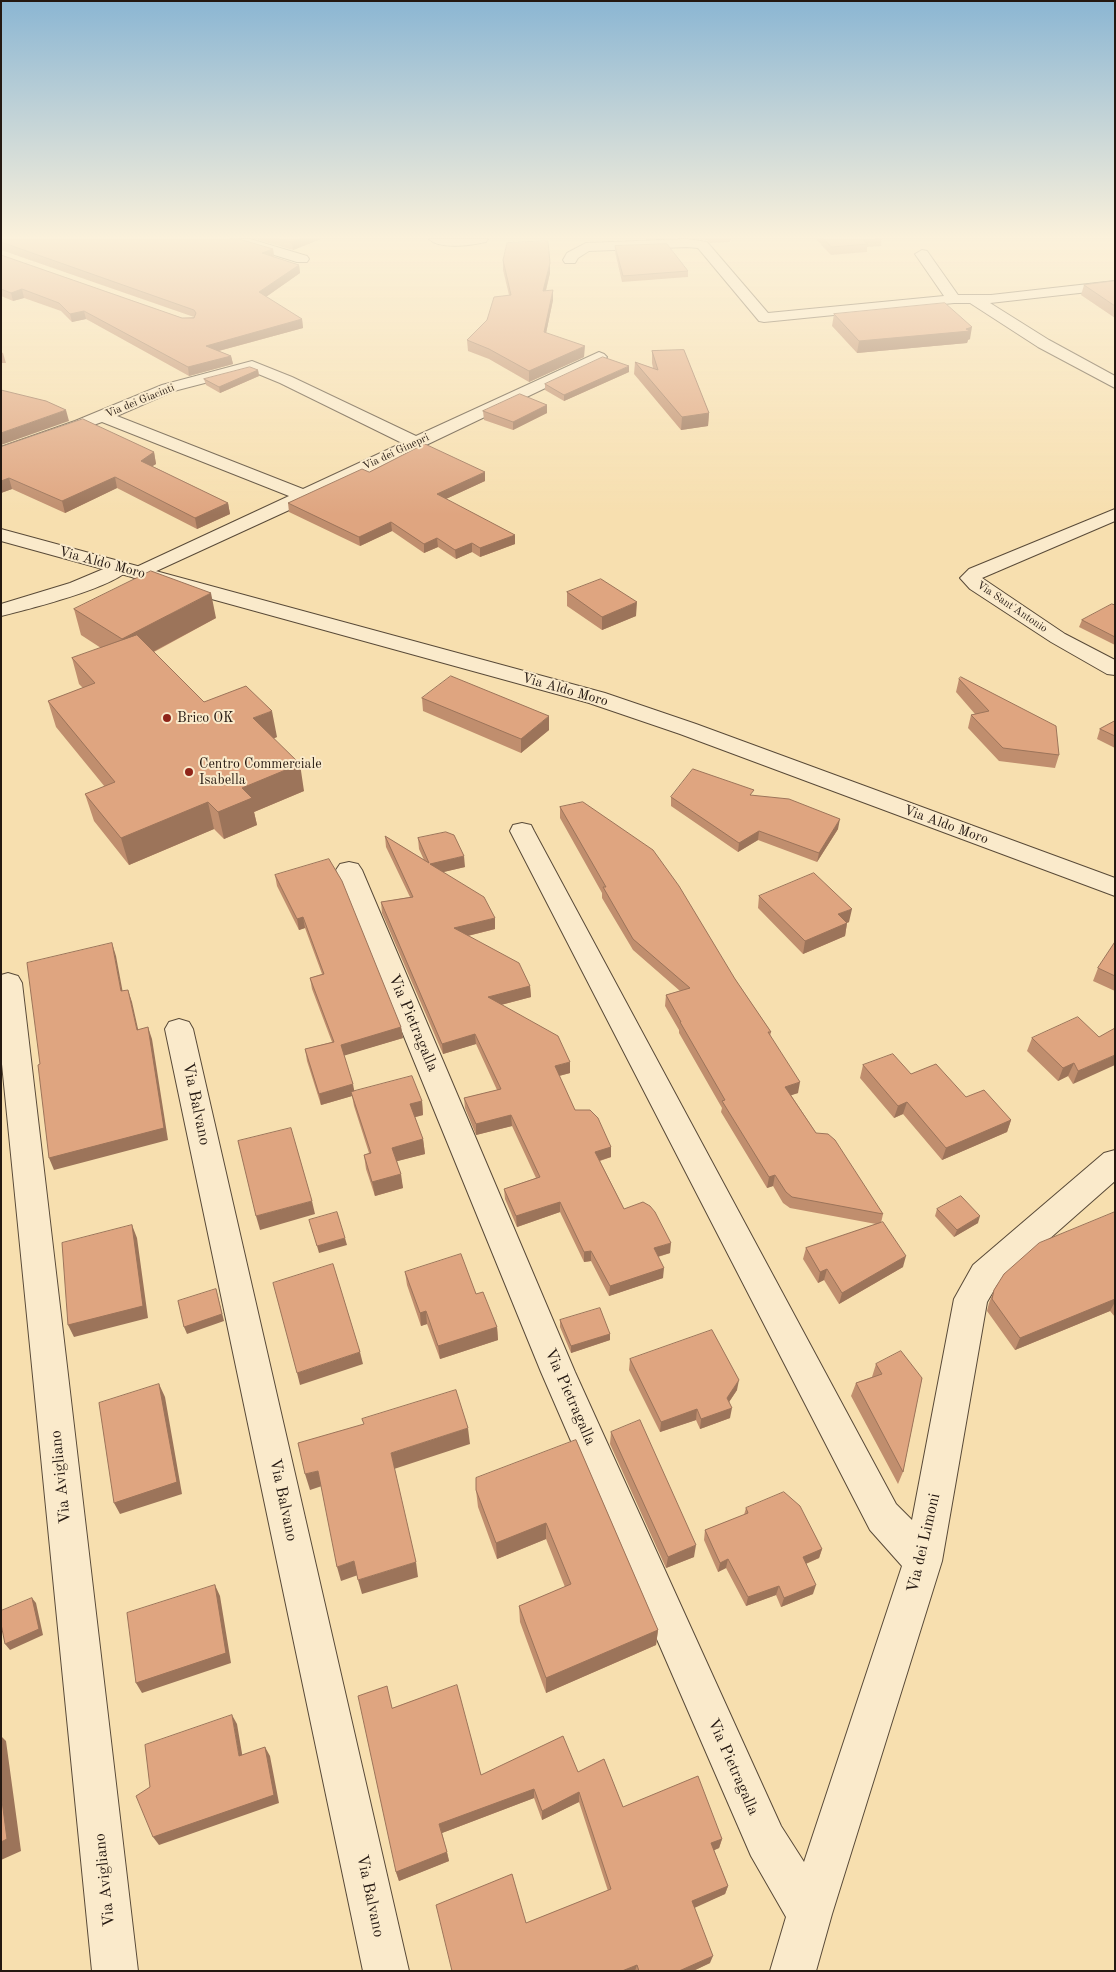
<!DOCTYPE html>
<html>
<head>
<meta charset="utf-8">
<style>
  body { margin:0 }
  #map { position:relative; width:1116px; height:1972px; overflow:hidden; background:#f7dfaf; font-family:"Old Standard TT",serif }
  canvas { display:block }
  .frame { position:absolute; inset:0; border:2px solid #241811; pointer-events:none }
</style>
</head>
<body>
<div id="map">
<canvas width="1116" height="1972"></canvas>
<div class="frame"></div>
</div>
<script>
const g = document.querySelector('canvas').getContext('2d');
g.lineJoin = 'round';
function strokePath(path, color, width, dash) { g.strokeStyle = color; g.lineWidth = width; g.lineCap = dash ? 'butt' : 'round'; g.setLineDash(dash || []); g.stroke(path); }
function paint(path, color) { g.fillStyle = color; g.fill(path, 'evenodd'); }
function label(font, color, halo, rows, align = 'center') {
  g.font = font + ' "Old Standard TT",serif'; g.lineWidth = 4; g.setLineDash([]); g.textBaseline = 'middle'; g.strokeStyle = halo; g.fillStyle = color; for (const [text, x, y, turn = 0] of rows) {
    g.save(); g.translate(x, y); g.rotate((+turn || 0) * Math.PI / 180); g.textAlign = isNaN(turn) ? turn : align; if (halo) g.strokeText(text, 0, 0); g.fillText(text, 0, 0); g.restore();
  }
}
const minor = new Path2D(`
  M230,239H250L307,256L309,259L307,262H297L232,242Z
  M429,239H488L486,242C472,245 440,250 429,239Z
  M687,239L707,242L768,313L944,296L915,254L922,250L927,251L958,295H991L1115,281V289L990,303L1049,340L1115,376V388L1038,347L970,303H954L764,322L759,321L698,248L687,247L589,251L578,258L575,263H565L563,260L567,253L586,243Z
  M599,352L604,354L607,357L604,360L311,500L139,579L132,577L129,573L132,569L289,496L102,422L1,458V447L75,421L162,385L252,361L292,377L416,436ZM251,371L280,383L402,443L303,489L117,416L174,391Z
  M1115,509V521L982,578L1065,634L1115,660V675L1107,674L1051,642L970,589L960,578L969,569Z
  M120,562L127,564L130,568C117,587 26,610 1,616V604L70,583Z
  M522,823L531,825L534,831L896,1504L912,1520L954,1299L973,1265L1104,1153L1115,1150V1181L997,1285L987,1302L942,1561L832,1914L816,1971H770L786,1917L751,1856L541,1372L336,870L340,864L349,862L358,864L362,870L575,1372L781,1826L804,1862L902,1566L870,1530L510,831L513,825Z
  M8,973L18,976L22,983L138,1971H92L1,1054V975Z
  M179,1019L189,1022L193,1029L409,1971H363L165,1029L169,1022Z`);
const tertiary = new Path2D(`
  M1,529L605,693L696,724L1115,878V896L680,734L589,703L1,541Z`);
strokePath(minor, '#594a38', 2);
strokePath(tertiary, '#594a38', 2);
paint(minor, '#faeacb');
paint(tertiary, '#faeacb');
paint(new Path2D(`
  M1,239L273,249L274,257L299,265L300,273L266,297L302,319L303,328L219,351L231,356L233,364L189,376L86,319L72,322L61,311L24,298L13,301L1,296V255L182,318L194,317L1,250Z
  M255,239H321L293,250Z
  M697,239H731L730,242L710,243L707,240Z
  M816,239H882L881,246L867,247V252L831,255Z
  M615,246L688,271V277L622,282L615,252Z
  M503,260L550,273L546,291L553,300L546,333L584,357L529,382L489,359L468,351L467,340L487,320L509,295L503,270Z
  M1115,281V318L1081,295L1084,285Z
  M834,314L970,339L968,340L967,343L857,353L832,326Z
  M652,351L709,413L708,426L681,430L634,374L635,362L653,368L652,363Z
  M1,352L3,353L6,363H1Z
  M258,370L259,376L220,393L206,385L204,379Z
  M629,372L564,401L545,390V384Z
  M547,405V413L513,430L484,420L483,411Z
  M1,447L154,452L156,464L152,466L228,503L230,514L197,529L117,488L65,513L12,489L1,493Z
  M369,472L485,481L446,499L515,544L480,557L472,552L456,559L438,547L424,553L392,531L360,546L289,512L288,503Z
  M567,592L636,616L602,630L567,606Z
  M1115,605V645L1079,627L1082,620Z
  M74,609L216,618L154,652L204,702L277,737L274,738L304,791L254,812L257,825L224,839L214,829L129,865L94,821L85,794L105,787L56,727L48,701L83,688L79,684L72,658L101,648L81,635Z
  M959,679L1059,755L1055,768L999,761L968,728L971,715L975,714L956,692Z
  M422,698L549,730L521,753L423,711Z
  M1115,721V748L1097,739L1100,729Z
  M671,797L838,829L817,862L758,840L738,852L671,806Z
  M560,807L735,979L771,1032L770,1036L798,1093L791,1095L816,1133L883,1214L881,1223L903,1267L839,1304L824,1280L818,1283L803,1259L806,1248L876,1224L790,1208L783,1203L773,1186L767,1188L721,1112L722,1108L679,1033V1030L665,1006L666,995L680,991L633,950L602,898V893L560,818Z
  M385,836L424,860L419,849L418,838L465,867L443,872L495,929L468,936L530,986L531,997L501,1005L570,1073L559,1076L575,1110L611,1147V1157L600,1161L624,1209L670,1253L658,1257L663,1278L609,1296L591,1261L584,1262L560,1212L517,1227L505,1199L504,1189L536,1178L512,1126L476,1135L465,1108L464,1098L497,1090L476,1044L443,1054L382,913L381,902L410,897L386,847Z
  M275,875L401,1027L403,1038L344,1055L354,1091L422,1101L423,1115L415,1117L423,1139L425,1154L397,1161L403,1188L375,1196L366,1169L364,1155L369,1153L354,1106L352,1096L321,1105L307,1061L305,1049L332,1042L312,989L310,978L322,974L305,928L299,930L277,886Z
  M759,896L849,922L847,923L845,936L803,954L758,908Z
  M1115,942V991L1093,981L1098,968Z
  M1099,1037L1073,1084L1068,1076L1058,1081L1027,1051L1032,1038Z
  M863,1065L911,1074L966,1097L1011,1120L1007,1132L942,1160L903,1114L894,1118L860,1078Z
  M937,1209L978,1223L954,1237L935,1216Z
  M1115,1212V1317L1110,1311L1015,1350L987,1311L989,1303L994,1290Z
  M405,1272L476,1294L497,1327L498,1340L440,1359L427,1324L421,1326L407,1285Z
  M560,1320L610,1334V1340L571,1353L560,1327Z
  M630,1359L737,1390L729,1402L730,1418L700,1429L696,1420L660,1432L629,1370Z
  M876,1364L922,1378L903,1472L898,1484L851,1396L856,1383L872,1377Z
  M611,1432L694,1557L666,1568L610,1444Z
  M576,1440L658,1630L656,1645L546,1693L520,1622L519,1606L565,1587L546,1539L497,1559L478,1507L476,1490Z
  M746,1508L822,1549L819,1558L806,1564L813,1594L781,1607L776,1595L746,1606L726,1568L718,1572L704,1540L705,1530L744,1515Z
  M578,1772L623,1807L722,1839L719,1848L714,1850L728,1886L725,1894L694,1907L710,1963L693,1971H452L526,1923L608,1891L579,1802L542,1820L534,1798L442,1833L449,1861L399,1881L396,1872L481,1775Z`), '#c08e6e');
paint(new Path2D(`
  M300,239H321L293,250L292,242Z
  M273,249L274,257L262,253Z
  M550,263V273L543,301V291Z
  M299,265L300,273L260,301L259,292Z
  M22,289L24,298L13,301L11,293Z
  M553,290V300L544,343V332Z
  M84,311L86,319L72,322L70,314Z
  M302,319L303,328L207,354L206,346Z
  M972,327L970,339L968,340L967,343L857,353L859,341Z
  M585,346L584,357L529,382V371Z
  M231,356L233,364L189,376L188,367Z
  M629,366V372L564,401V395Z
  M258,370L259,376L220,393L219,387Z
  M547,405V413L513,430V422Z
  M66,410L69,421L1,445V433Z
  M709,413L708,426L681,430L682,417Z
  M154,452L156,464L143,472L141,461Z
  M485,472V481L437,503V494Z
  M115,477L117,488L65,513L62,501Z
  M9,478L12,489L1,493V481Z
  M228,503L230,514L197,529L195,518Z
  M391,522L392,531L360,546L359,537Z
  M515,535V544L480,557V548Z
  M437,538L438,547L424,553V544Z
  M472,543V552L456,559L455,550Z
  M211,593L216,618L128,665L122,639Z
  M637,602L636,616L602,630V617Z
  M272,711L277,737L258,745L253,718Z
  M549,716V730L521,753V739Z
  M300,764L304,791L254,812L257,825L224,839L218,812L242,788Z
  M208,802L214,829L129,865L121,838Z
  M840,819L838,829L817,862L819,853Z
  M759,831L758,840L738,852L739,843Z
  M464,856L465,867L431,875L430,864Z
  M852,909L849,922L836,927L838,914Z
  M303,917L305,928L299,930L297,919Z
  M495,918V929L455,939L454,928Z
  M847,923L845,936L803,954L805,941Z
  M112,943L116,956L125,1004L121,991Z
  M530,986L531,997L489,1008L488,997Z
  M128,990L132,1002L141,1042L137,1030Z
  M148,1027L152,1039L168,1140L54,1170L49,1158Z
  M401,1027L403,1038L343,1056L341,1045Z
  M475,1034L476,1044L443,1054L442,1044Z
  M1115,1055V1065L1073,1084L1078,1071Z
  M570,1062V1073L555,1077V1066Z
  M1074,1063L1068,1076L1058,1081L1063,1068Z
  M800,1082L798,1093L783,1098L785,1087Z
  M353,1084L355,1095L351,1092L352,1096L321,1105L319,1094Z
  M422,1101L423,1115L412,1118L410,1104Z
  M907,1102L903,1114L894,1118L898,1106Z
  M511,1115L512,1126L476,1135V1124Z
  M1011,1120L1007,1132L942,1160L946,1148Z
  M423,1139L425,1154L394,1162L392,1148Z
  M611,1147V1157L595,1162V1152Z
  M401,1174L403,1188L375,1196L372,1182Z
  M775,1175L773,1186L767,1188L769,1177Z
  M312,1201L315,1214L260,1230L256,1216Z
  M560,1202V1212L517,1227L516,1216Z
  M980,1216L978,1223L954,1237L957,1230Z
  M132,1225L137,1238L148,1318L74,1337L68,1325Z
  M345,1238L347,1245L319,1253L317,1246Z
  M671,1243L670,1253L653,1258L654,1248Z
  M591,1251V1261L584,1262V1252Z
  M906,1256L903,1267L839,1304L842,1293Z
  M664,1268L663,1278L609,1296L610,1286Z
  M827,1269L824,1280L818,1283L820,1272Z
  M216,1289L224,1321L187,1334L184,1327Z
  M1115,1299V1302L1110,1311L1015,1350L1020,1338Z
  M426,1311L427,1324L421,1326L420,1313Z
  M497,1327L498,1340L440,1359L438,1346Z
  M610,1334V1340L571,1353V1346Z
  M360,1352L363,1364L300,1385L297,1373Z
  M739,1380L737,1390L725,1408L727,1398Z
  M159,1384L165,1397L182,1494L120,1514L114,1503Z
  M732,1408L730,1418L700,1429L701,1419Z
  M697,1409L696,1420L660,1432L661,1422Z
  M468,1428L470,1444L394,1469L391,1453Z
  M318,1471L322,1486L310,1490L305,1474Z
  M546,1523V1539L497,1559L496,1543Z
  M696,1545L694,1557L666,1568L668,1557Z
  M822,1549L819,1558L800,1566L803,1557Z
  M728,1559L726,1568L718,1572L720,1563Z
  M354,1561L358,1575L341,1581L337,1567Z
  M416,1562L418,1577L362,1594L358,1580Z
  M215,1585L220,1596L231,1663L142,1693L136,1683Z
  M816,1585L813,1594L781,1607L784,1598Z
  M779,1586L776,1595L746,1606L748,1597Z
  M32,1598L36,1603L43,1635L10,1650L5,1644Z
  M658,1630L656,1645L546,1693V1678Z
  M232,1715L237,1724L244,1765L239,1756Z
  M1,1736L6,1741L21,1851L1,1860Z
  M265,1747L270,1756L279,1803L159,1845L153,1837Z
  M534,1789V1798L442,1833L439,1824Z
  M579,1792V1802L542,1820V1811Z
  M722,1839L719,1848L708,1853L711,1843Z
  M447,1852L449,1861L399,1881L396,1872Z
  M728,1886L725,1894L690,1910L692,1901Z
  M713,1956L710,1963L693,1971H679Z
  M637,1965L635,1971H622Z`), '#9c745a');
const building = new Path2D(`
  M1,239H239L273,249L262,253L299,265L259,292L302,319L206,346L231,356L188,367L84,311L70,314L59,303L22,289L11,293L1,289V255L182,318H194L196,313L194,310L1,242Z
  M280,239H300L292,242Z
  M824,239H878L863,240L868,244L832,247Z
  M548,241L550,263L543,291L553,290L544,332L585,346L529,371L489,349L467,340L487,320L494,297L511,295L503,260L507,243Z
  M667,244L688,271L623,276L615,246Z
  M1115,281V306L1084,285Z
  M945,303L972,327L966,329L970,331L859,341L834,314Z
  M684,350L709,413L682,417L635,362L658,370L652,351Z
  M603,357L629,366L564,395L545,384Z
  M250,367L258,370L219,387L204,379Z
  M1,390L46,401L66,410L1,433Z
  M520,394L547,405L513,422L483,411Z
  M83,419L154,452L141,461L228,503L195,518L115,477L62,501L9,478L1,481V447Z
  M425,444L485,472L437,494L515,535L480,548L472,543L455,550L437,538L424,544L391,522L359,537L288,503L362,469L369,472Z
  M151,571L211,593L122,639L74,609Z
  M601,579L637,602L602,617L567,592Z
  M1112,604L1115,605V637L1082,620Z
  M137,635L204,702L246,686L272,711L253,718L300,764L242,788L252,798L218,812L208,802L121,838L85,794L115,782L48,701L95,683L72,658Z
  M451,676L549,716L521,739L422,698Z
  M961,677L1056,726L1059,755L1003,748L971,715L989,711L959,679Z
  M1115,721V736L1100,729Z
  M693,769L754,790L750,795L789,799L840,819L819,853L759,831L739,843L671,797Z
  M583,802L653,850L679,886L735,979L771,1032H768L800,1082L785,1087L816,1133L828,1134L835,1140L883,1214L792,1197L786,1192L775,1175L769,1177L722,1101L725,1100L680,1022H681L666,995L690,988L633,939L603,887H606L560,807Z
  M446,832L454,835L464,856L430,864L484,897L495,918L454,928L519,963L530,986L488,997L558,1036L570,1062L555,1066L575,1110H590L598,1118L611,1147L595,1152L624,1209L643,1202L650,1206L655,1212L671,1243L654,1248L664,1268L610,1286L591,1251L584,1252L560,1202L516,1216L504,1189L540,1177L511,1115L476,1124L464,1098L501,1089L475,1034L442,1044L381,902L413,897L385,836L429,863L418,838Z
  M329,859L342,881L401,1027L341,1045L353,1084L319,1094L305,1049L334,1042L310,978L324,974L303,917L297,919L275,875Z
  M814,873L852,909L838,914L847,923L805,941L759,896Z
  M1115,942V976L1098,968Z
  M112,943L121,991L128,990L137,1030L148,1027L164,1128L49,1158L38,1065L40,1064L27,963Z
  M1078,1017L1099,1037L1115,1028V1055L1078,1071L1074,1063L1063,1068L1032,1038Z
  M893,1054L911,1074L936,1064L966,1097L984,1090L1011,1120L946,1148L907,1102L898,1106L863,1065Z
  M412,1076L422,1101L410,1104L423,1139L392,1148L401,1174L372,1182L364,1155L371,1153L351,1092Z
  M291,1128L312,1201L256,1216L238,1141Z
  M961,1196L980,1216L957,1230L937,1209Z
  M337,1212L345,1238L317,1246L309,1220Z
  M1115,1212V1299L1020,1338L992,1299L994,1290L1004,1274L1039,1243Z
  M883,1222L906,1256L842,1293L827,1269L820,1272L806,1248Z
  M132,1225L143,1306L68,1325L62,1243Z
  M461,1254L476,1294L483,1292L497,1327L438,1346L426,1311L420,1313L405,1272Z
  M333,1264L360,1352L297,1373L273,1283Z
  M216,1289L222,1314L184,1327L178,1301Z
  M600,1308L610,1334L571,1346L560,1320Z
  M712,1330L739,1380L727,1398L732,1408L701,1419L697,1409L661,1422L630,1359Z
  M901,1351L922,1378L903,1472L856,1383L882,1374L876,1364Z
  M159,1384L177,1482L114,1503L99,1403Z
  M456,1390L468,1428L391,1453L416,1562L358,1580L354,1561L337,1567L318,1471L305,1474L298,1443L364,1424L362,1419Z
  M640,1420L696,1545L668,1557L611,1432Z
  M576,1440L658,1630L546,1678L519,1606L571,1584L546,1523L496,1543L476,1490V1478Z
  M784,1492L800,1506L822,1549L803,1557L816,1585L784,1598L779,1586L748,1597L728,1559L720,1563L705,1530L748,1513L746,1508Z
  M215,1585L226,1653L136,1683L127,1613Z
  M32,1598L39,1629L5,1644L1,1624V1611Z
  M457,1685L481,1775L563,1736L578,1772L604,1759L623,1807L698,1776L722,1839L711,1843L728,1886L692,1901L713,1956L679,1971H639L637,1965L622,1971H452L436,1905L512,1874L526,1923L611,1889L579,1792L542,1811L534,1789L439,1824L447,1852L396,1872L358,1696L387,1686L392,1708Z
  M232,1715L239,1756L265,1747L274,1795L153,1837L136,1796L150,1787L145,1745Z
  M1,1793L7,1839L1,1842Z`);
paint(building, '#dfa580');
strokePath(building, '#9c745a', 1);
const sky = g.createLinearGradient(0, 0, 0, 515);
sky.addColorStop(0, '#8bb6d3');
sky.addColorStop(0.46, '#fbf1db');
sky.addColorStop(1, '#fbf1db00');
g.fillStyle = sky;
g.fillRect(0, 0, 1116, 515);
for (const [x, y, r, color] of [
  [167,718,5,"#8f2418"],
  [189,772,5,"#8f2418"]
]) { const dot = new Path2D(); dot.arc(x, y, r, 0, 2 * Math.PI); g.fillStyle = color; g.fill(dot); strokePath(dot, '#faeacb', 2); }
label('11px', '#241811', '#faeacb', [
  ["Via dei Giacinti",140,401,-22],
  ["Via dei Ginepri",396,452,-25],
  ["Via Sant'Antonio",1012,607,34]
]);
label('14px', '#241811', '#faeacb', [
  ["Via Aldo Moro",102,563,15],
  ["Via Aldo Moro",565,690,16],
  ["Via Aldo Moro",946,825,20]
]);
label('14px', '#241811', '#faeacb', [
  ["Brico OK",177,718],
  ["Centro Commerciale",199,764],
  ["Isabella",199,780]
], 'left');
label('16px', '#241811', '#faeacb', [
  ["Via Pietragalla",413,1023,67],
  ["Via Balvano",196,1104,78],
  ["Via Pietragalla",570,1397,66],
  ["Via Avigliano",61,1477,-96],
  ["Via Balvano",283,1500,78],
  ["Via dei Limoni",924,1543,-77],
  ["Via Pietragalla",733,1767,66],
  ["Via Avigliano",105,1880,-96],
  ["Via Balvano",370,1896,78]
]);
</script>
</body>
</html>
